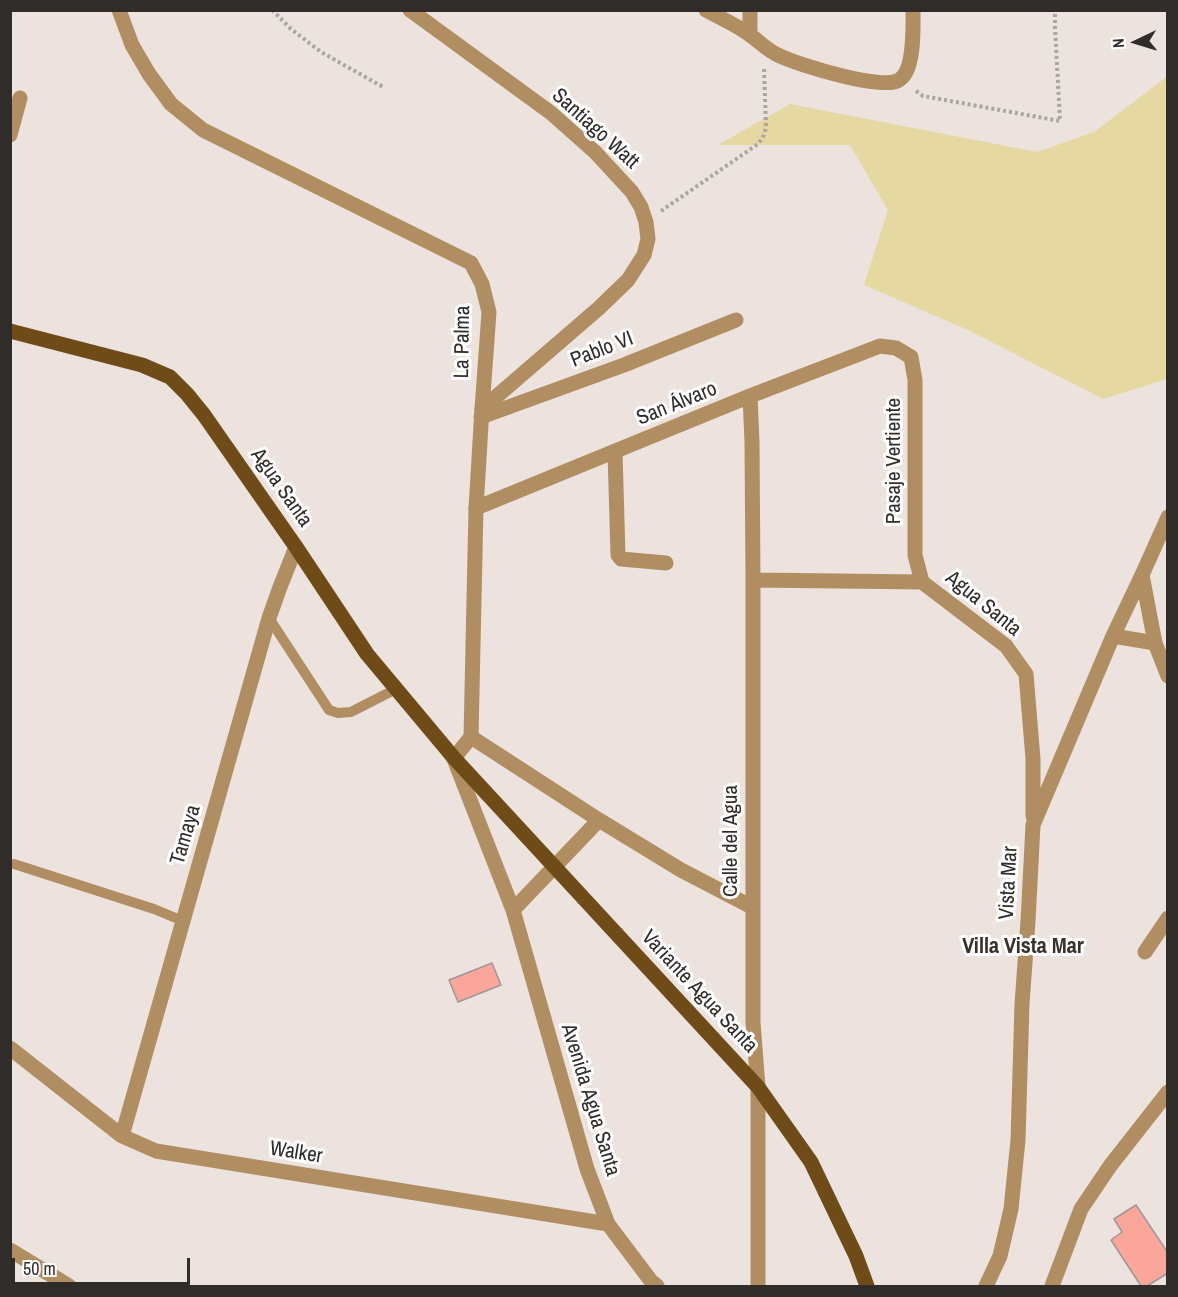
<!DOCTYPE html>
<html>
<head>
<meta charset="utf-8">
<style>
  body { margin:0 }
  #map { position:relative; width:1178px; height:1297px; overflow:hidden; background:#ece3de; font-family:"Archivo Narrow",sans-serif }
  canvas { display:block }
  .frame { position:absolute; inset:0; border:12px solid #2f2c2a; pointer-events:none }
  .north { position:absolute; left:1106px; top:12px; width:60px; height:60px; -webkit-text-stroke:4px #fff; paint-order:stroke; rotate:266deg; font-size:16px; font-weight:700; line-height:24px; text-align:center; color:#2f2c2a }
  .north::after { content:''; display:block; margin:auto; width:21px; height:27px; background:#2f2c2a; clip-path:polygon(50% 0,100% 100%,50% 72%,0 100%) }
  .scale { position:absolute; left:12px; top:1258px; width:178px; height:27px; box-sizing:border-box; border:3px solid #2f2c2a; border-top:0; padding-left:8px; font-size:18px; line-height:21px; white-space:nowrap; color:#2f2c2a; -webkit-text-stroke:4px #fff; paint-order:stroke }
</style>
</head>
<body>
<div id="map">
<canvas width="1178" height="1297"></canvas>
<div class="frame"></div>
<div class="north">N</div>
<div class="scale">50 m</div>
</div>
<script>
const g = document.querySelector('canvas').getContext('2d');
g.lineJoin = 'round';
function paint(path, color) { g.fillStyle = color; g.fill(path, 'evenodd'); }
function strokePath(path, color, width, dash) { g.strokeStyle = color; g.lineWidth = width; g.lineCap = dash ? 'butt' : 'round'; g.setLineDash(dash || []); g.stroke(path); }
function label(font, color, halo, rows, align = 'center') {
  g.font = font + ' "Archivo Narrow",sans-serif'; g.lineWidth = 6; g.setLineDash([]); g.textBaseline = 'middle'; g.strokeStyle = halo; g.fillStyle = color; for (const [text, x, y, turn = 0] of rows) {
    g.save(); g.translate(x, y); g.rotate((+turn || 0) * Math.PI / 180); g.textAlign = isNaN(turn) ? turn : align; if (halo) g.strokeText(text, 0, 0); g.fillText(text, 0, 0); g.restore();
  }
}
paint(new Path2D(`
  M1167,73V379L1103,399L968,330L864,285L888,210L850,145H718L790,104L1037,152L1094,132L1165,78Z`), '#e5d8a1');
const building = new Path2D(`
  M492,963L501,985L458,1002L449,980Z
  M1136,1205L1168,1253V1273L1147,1286H1141L1111,1240L1122,1232L1114,1219Z`);
paint(building, '#faa69b');
strokePath(building, '#a09695', 1.5);
strokePath(new Path2D(`
  M272,10L291,29L321,52L383,87
  M916,91L923,96L1060,121L1055,27V10
  M661,211L758,144L764,135L766,127L764,67`), '#aba4a0', 4, [3, 3]);
strokePath(new Path2D(`
  M269,618L329,710L338,713L351,712L396,689
  M14,864L154,909L183,921`), '#b18e62', 10);
strokePath(new Path2D(`
  M119,10L132,45L149,74L171,104L203,130L471,263L482,284L489,312L482,409
  M10,135L20,98
  M750,396L752,442L753,580V1022L758,1087V1286
  M481,417L624,365L736,320
  M615,452L618,555L621,559L666,563
  M476,508L750,396L880,346L896,348L911,357L915,380V555L922,582
  M1142,575L1155,643L1168,676
  M753,580L922,582L1006,646L1026,674L1033,759V816
  M1113,636L1155,643
  M471,737L599,820L681,870L752,907
  M454,759L513,910L587,1169L608,1224L651,1281L657,1286
  M513,910L599,820
  M1145,952L1168,918
  M10,1048L122,1136L156,1151L608,1224
  M122,1136L269,618L280,587L296,547
  M10,1250L69,1286
  M986,1286L1000,1256L1011,1209L1018,1140L1022,1004L1028,921L1033,825L1113,636L1142,575L1168,517
  M1052,1286L1081,1209L1110,1166L1168,1092`), '#b18e62', 15);
strokePath(new Path2D(`
  M410,10L551,113L595,152L632,192L641,207L646,222L648,239L644,255L628,280L599,308L482,409L476,508L471,737L454,758
  M706,10C720,18 737,25 750,35C760,42 768,51 780,56C799,65 883,91 899,80C915,71 913,27 913,10
  M750,34V10`), '#b18e62', 15);
strokePath(new Path2D(`
  M10,331L142,365L170,377L187,394L204,415L296,547L367,654L454,758L758,1087L811,1162L856,1256L867,1286`), '#6f4c17', 15);
label('21px', '#2f2c2a', '#fff', [
  ["Santiago Watt",595,129,42],
  ["La Palma",463,342,-89],
  ["Pablo VI",602,350,-21],
  ["San Álvaro",677,404,-22],
  ["Pasaje Vertiente",894,461,-90],
  ["Agua Santa",281,488,55],
  ["Agua Santa",983,604,39],
  ["Tamaya",186,835,-74],
  ["Calle del Agua",731,841,-90],
  ["Vista Mar",1009,883,-87],
  ["Variante Agua Santa",699,992,47],
  ["Avenida Agua Santa",590,1100,73],
  ["Walker",296,1153,9]
]);
label('bold 22px', '#38312e', '#fff', [
  ["Villa Vista Mar",1023,947]
]);
</script>
</body>
</html>
